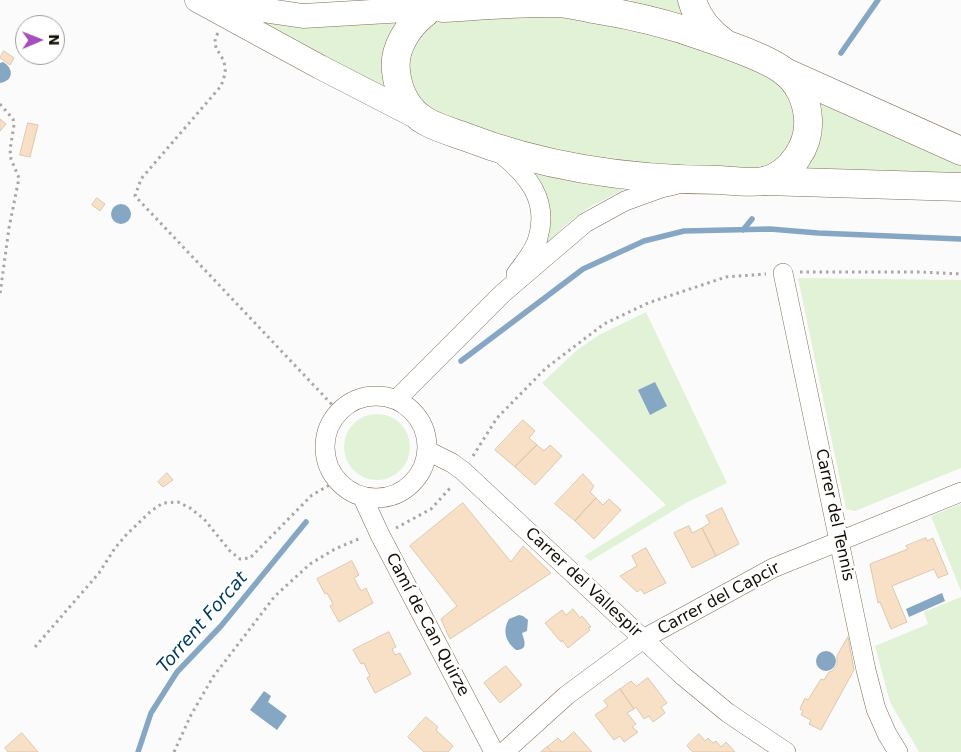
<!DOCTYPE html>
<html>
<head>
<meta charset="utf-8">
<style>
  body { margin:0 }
  #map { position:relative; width:961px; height:752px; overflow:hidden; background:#fbfbfb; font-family:"DejaVu Sans",sans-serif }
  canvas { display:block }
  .north { position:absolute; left:15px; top:15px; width:50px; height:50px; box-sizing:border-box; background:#fff; border:1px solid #a19e9b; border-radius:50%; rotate:89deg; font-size:14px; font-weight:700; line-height:20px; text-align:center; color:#140d05 }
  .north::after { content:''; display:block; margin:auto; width:18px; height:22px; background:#a64ebb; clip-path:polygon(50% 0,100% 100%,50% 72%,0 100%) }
</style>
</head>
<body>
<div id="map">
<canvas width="961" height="752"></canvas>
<div class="north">N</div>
</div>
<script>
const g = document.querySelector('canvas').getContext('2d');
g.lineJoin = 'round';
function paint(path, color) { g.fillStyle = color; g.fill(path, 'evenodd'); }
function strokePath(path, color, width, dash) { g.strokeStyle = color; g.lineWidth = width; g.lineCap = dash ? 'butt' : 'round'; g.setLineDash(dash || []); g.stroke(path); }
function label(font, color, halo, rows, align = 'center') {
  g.font = font + ' "DejaVu Sans",sans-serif'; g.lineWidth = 5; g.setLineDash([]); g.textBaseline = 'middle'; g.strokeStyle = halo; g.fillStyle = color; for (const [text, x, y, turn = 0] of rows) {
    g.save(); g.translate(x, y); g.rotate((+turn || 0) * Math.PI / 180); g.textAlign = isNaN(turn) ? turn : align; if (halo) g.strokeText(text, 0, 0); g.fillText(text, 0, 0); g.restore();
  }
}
paint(new Path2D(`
  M633,0H680L686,17L628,2Z
  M591,15L749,62L795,96L799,136L777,164L758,172H719L546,154L433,114L409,86V49L428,24L443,16Z
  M253,19L400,20L385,90Z
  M817,97L961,162V178L799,172Z
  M535,173L574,182L627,188L588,208L564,226L544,247L545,195Z
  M798,278L961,280V468L855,511L846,509Z
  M646,312L727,483L686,503L590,561L584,556L666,505L542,383L577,350L599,335Z
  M344 447a33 33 0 1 1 66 0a33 33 0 1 1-66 0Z
  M961,504V591L931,516Z
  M961,597V752H919L890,702L875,646L928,624L924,612Z`), '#e1f2d7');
paint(new Path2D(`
  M3,62C14,68 14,81 0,83V63Z
  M111 214a10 10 0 1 1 20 0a10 10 0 1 1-20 0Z
  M655,382L667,406L650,415L638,390Z
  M942,593L945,601L909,617L906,609Z
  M519,615L523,616L528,620L527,631L522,633C524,640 529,650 516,650C506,642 502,631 509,619Z
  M816 661a10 10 0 1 1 20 0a10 10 0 1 1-20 0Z
  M264,691L271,696L268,702L287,716L277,730L250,710Z`), '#86a7c4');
strokePath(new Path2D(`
  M841,53L878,0
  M743,230L752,219
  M461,361L583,269L644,241L684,231L770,229L818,233L961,239
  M138,752L151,713L177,672L221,626L306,522`), '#86a7c4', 5.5);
const building = new Path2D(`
  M4,51L14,58L10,65L0,58Z
  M0,119L6,124L0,131Z
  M28,123L38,125L30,157L20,155Z
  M97,198L105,204L100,211L92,205Z
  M523,420L535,431L529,438L537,445L515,467L495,450Z
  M537,445L544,451L550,445L562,456L535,485L515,467Z
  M167,473L173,480L163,487L158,482Z
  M583,474L594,486L590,492L596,498L575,521L555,504Z
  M596,498L603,505L609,499L621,510L594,539L575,521Z
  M463,503L511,562L523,546L551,573L450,639L441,619L457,606L410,546Z
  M722,508L739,544L716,556L702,528L710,523L706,516Z
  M689,526L692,533L702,528L716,556L692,568L674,533Z
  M926,538L927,541L933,538L948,574L938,578L934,569L892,586L907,622L891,629L880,602L878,603L870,564L908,549L906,546Z
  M646,548L666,583L644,594L641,589L637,592L620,576L637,566L632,556Z
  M352,561L359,575L354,578L361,591L366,588L373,603L339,622L330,606L333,604L327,593L325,594L317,579Z
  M573,609L580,618L582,616L591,627L588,628L590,630L568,648L562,640L561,642L545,623L562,610L566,615Z
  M389,632L396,647L392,649L395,655L400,653L411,674L375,693L367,678L370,676L364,663L361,664L353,650Z
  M848,637L854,670L821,730L809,724L811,720L801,715L803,711L800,709L805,698L808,700L821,679L824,680L829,672L832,671L837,665V656Z
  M506,666L522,685L500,703L484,683Z
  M648,678L667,703L661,707L665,713L653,722L649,716L644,719L636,707L634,709L620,689L631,681L636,686Z
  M620,689L634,709L627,713L636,724L632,727L638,732L624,742L620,736L614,740L595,715L608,706L604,701Z
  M426,717L438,727L436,730L453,746L448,752H424L408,737Z
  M574,732L592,752H552L547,747L558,738L562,742Z
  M22,733L38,752H8L5,748Z
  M699,734L705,741L708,738L713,743L716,741L721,747L726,742L735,752H693L687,746Z
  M547,747L552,752H541Z`);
paint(building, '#f8e0c6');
strokePath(building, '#dec7ad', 1);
const minor = new Path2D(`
  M500,153C528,175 549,200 538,238C535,251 524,263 516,274
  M783,273L866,670L876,709L887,734L898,752
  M325 447a51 51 0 1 1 102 0a51 51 0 1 1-102 0Z
  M397,399L503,293L585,223L625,201L661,188L675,185
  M428,451L452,463L463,471L683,676L728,713L786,752
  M362,496L380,535L494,752
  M504,752L567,695L643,639L773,568L961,492`);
const tertiary = new Path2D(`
  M197,0L320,67L421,119
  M222,0L262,10L303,16L439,8`);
const secondary = new Path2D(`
  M692,0C697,18 708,31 723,42
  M425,13C408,26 393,49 396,71C398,92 408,112 427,122C438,128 452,132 463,136C545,168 633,180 720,180C733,181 752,183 764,181C791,175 810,145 808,119C807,101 799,83 785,72C768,58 728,45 705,37C669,24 631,15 593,9C580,6 567,3 554,3C518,2 480,6 443,8`);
const motorway = new Path2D(`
  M785,72L961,151
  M764,181L961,187`);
strokePath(minor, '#826d56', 20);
strokePath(tertiary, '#826d56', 25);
strokePath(secondary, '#826d56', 29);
strokePath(motorway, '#826d56', 29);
strokePath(new Path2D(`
  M218,33C209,48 223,52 225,67C226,74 223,80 221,86L141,179L135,196L339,412
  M0,104L13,119L14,125L10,150L11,159L19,178L9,228L0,294
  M800,272H921L961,274
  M473,456L497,418L546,368L604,324L648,303L726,277L766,274
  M396,528L431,509L452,486
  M35,647L99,573L115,548L127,534L151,511L163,503L178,502L190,508L204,519L230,551L240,559L250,558L312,495L338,480
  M174,752L191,715L213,677L275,596L310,564L335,549L361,538`), '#a9a6a4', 3, [2.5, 4]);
strokePath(minor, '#fff', 19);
strokePath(tertiary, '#fff', 24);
strokePath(secondary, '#fff', 28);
strokePath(motorway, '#fff', 28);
label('16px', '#140d05', '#fff', [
  ["Carrer del Tennis",834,515,78],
  ["Carrer del Vallespir",583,583,43],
  ["Carrer del Capcir",719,599,-28],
  ["Camí de Can Quirze",427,625,62]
]);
label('italic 18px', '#013b62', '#fff', [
  ["Torrent Forcat",203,623,-49]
]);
</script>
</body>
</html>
